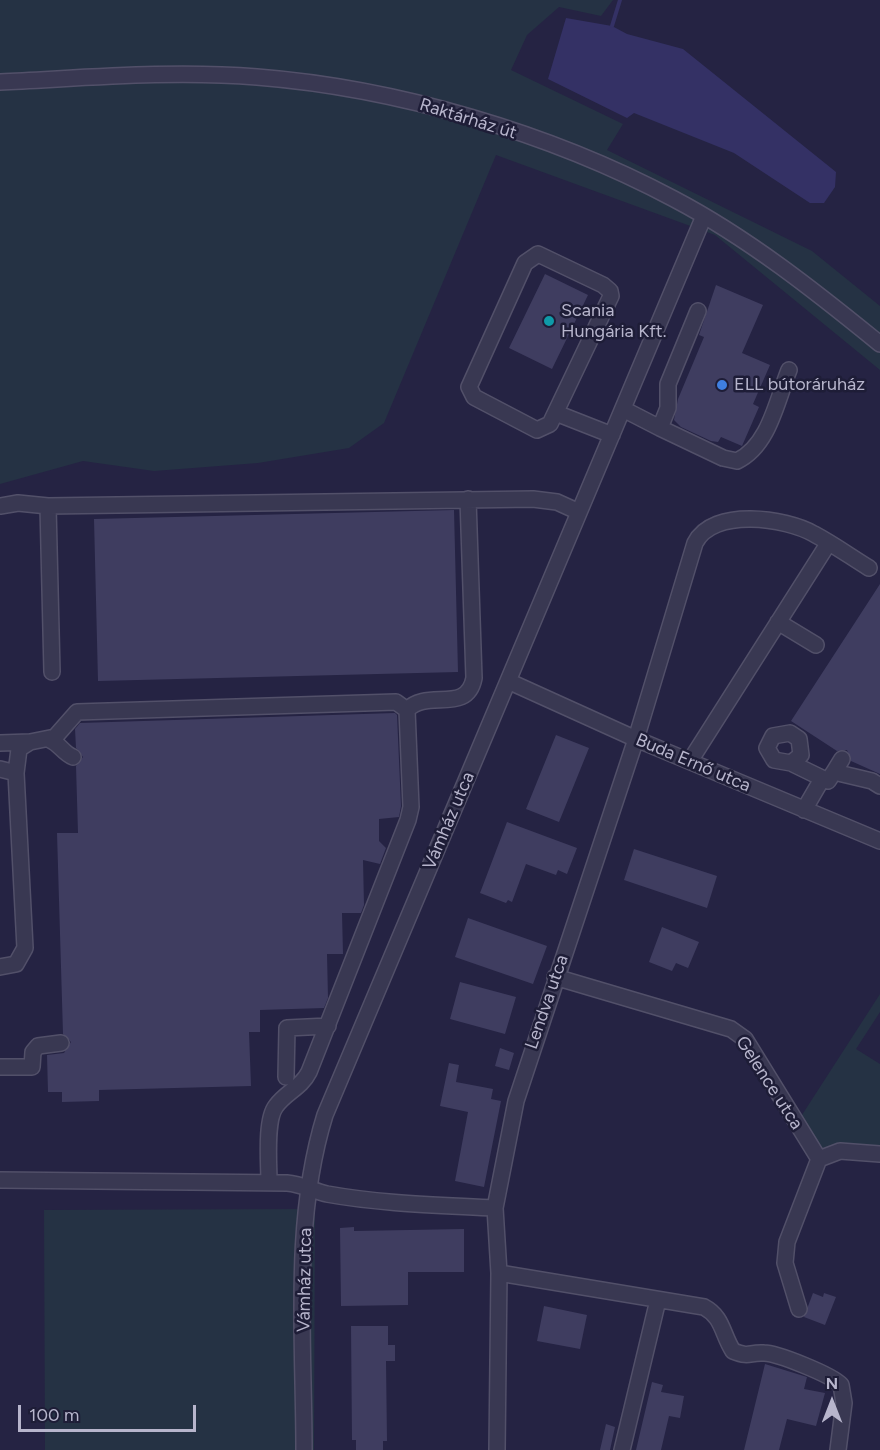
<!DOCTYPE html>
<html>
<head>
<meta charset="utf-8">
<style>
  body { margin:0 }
  #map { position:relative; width:880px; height:1450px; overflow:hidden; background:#252343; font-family:Figtree,sans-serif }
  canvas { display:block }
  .north { position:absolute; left:802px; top:1372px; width:60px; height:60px; -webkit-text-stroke:4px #1e1d37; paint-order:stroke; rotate:0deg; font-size:16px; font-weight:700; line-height:24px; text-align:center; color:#b7b5cc }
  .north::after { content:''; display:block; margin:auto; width:21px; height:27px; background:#b7b5cc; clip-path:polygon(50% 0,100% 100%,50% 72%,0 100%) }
  .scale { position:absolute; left:18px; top:1405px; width:178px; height:27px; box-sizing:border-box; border:3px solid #b7b5cc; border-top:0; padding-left:8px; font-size:18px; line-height:21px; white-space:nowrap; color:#b7b5cc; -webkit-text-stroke:4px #1e1d37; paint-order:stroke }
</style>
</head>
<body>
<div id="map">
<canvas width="880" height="1450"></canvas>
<div class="north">N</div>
<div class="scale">100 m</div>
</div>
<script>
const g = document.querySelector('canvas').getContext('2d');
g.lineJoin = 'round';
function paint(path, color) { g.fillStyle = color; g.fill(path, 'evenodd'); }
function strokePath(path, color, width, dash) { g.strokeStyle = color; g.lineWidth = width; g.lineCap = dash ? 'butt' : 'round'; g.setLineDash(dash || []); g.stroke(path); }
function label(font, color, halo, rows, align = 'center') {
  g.font = font + ' Figtree,sans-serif'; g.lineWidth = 5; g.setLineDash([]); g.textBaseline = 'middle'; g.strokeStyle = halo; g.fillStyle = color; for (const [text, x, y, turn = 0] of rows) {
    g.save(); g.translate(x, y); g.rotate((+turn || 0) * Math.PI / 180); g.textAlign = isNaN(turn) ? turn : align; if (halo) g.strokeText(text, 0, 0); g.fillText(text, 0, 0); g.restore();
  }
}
paint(new Path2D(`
  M0,0H613L601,16L559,7L527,35L511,70L623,124L607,150L812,251L880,306V370L715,235L496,155L384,423L349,448L258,463L154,471L83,461L0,484Z
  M880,994V1012L856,1049L880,1064V1151L818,1148L800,1118Z
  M315,1209L314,1450H45L44,1210Z`), '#253244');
paint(new Path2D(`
  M566,18L612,26L627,34L683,49L836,172L835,187L824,203H810L734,153L634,113L627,118L548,79Z`), '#343165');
strokePath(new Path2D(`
  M612,26L620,0`), '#343165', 4);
paint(new Path2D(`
  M545,274L588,295L552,369L509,348Z
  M716,285L763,305L742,353L770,365L753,404L759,407L742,446L721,437L718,442L711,441L681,427L674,420L678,399L704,337L699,335Z
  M454,510L458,672L98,681L94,519Z
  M880,584V774L851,761L847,750L837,751L791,721Z
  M395,713L397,715L401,806L399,817L379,819V841L386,848L380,864L363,860L364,905L361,913H342L343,954H327L328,998L324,1008L260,1010V1032H249L251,1086L99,1090V1101L62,1102V1092H48L47,1055L64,1053L71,1042L63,1034L57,833H78L76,766L83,757L76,748L75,729L80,723Z
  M556,735L589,748L559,822L526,809Z
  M507,822L577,848L567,874L558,870L556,875L526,864L512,902L508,900L506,903L480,893Z
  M634,849L717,876L707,908L624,880Z
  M468,918L547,946L533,984L455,957Z
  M662,927L699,942L688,968L676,963L672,971L649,962Z
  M460,982L516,997L505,1034L450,1019Z
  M500,1048L514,1053L509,1070L495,1066Z
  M449,1063L459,1065L456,1082L493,1089L491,1099L501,1101L484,1187L455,1181L468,1112L440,1106Z
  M354,1227V1231L464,1229V1272H408V1305L341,1306L340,1228Z
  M813,1293L823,1297L824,1293L836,1297L825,1325L804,1317Z
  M544,1306L587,1315L580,1349L537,1341Z
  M351,1326H388V1345H395V1361H386L387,1441H383V1450H356V1440H352Z
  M765,1364L807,1377L804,1389L825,1393L816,1426L787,1419L779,1450H744Z
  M652,1382L663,1385L661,1392L684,1396L680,1418L669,1416L661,1450H636Z
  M606,1424L615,1427L610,1450H600Z`), '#3f3d60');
const minor = new Path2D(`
  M0,82C85,78 171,70 257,77C397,88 550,133 674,199C748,238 815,291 880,344
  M538,254L603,285L610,291L611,296L550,424L537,430L474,397L469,387L525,263Z
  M698,311L668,384V408L660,428L723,458L737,461C769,446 777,400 789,370
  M623,409L660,428
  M556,413L612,435
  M0,506L18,503L48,506L533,499L557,502L579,512
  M48,506L52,672
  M778,622L816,645
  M508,681L636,739L880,841
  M50,740C60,744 63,753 73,757
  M0,743L30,742
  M690,761L826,547
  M791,763L801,755L799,739L790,733L773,736L767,748L774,760L791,763L828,781L834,772L872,781L880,786
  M0,769L16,773L25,948L16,964L0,967
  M834,772L842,759
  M16,773L19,749L30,742L55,737L77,712L396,702L407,710C427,688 467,715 474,678L468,499
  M804,810L822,779
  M555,977L731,1029L745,1039L819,1159L787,1242L785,1263L799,1309
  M0,1067H32L33,1052L38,1046L61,1043
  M286,1077L287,1028L328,1026
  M819,1159L840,1151L880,1154
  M0,1180L287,1183C302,1184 313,1191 327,1194C382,1204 440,1205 495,1208
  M269,1182C269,1163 265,1120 276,1106C286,1092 301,1088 309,1072L408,820L411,807L407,710
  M499,1273L704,1307C723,1317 722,1334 733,1351C751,1358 748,1352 764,1353C777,1353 832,1375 841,1385L844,1403L838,1450
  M304,1450C304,1340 292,1221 325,1115L704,216
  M497,1450L499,1273L495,1208L516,1101L636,739L695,543C713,507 786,518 814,534C833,544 851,557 869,568
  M622,1450L658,1300`);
strokePath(minor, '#525069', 18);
strokePath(minor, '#393852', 15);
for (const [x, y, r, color] of [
  [549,321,6,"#0f9aa8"],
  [722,385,6,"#3f7fe0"]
]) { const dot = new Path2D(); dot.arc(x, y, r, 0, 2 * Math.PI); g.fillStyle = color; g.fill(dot); strokePath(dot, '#1e1d37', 2); }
label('18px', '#b7b5cc', '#1e1d37', [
  ["Raktárház út",468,119,17],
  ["Buda Ernő utca",693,763,23],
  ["Vámház utca",449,821,-67],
  ["Lendva utca",547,1002,-71],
  ["Gelence utca",769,1083,57],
  ["Vámház utca",305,1280,-89]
]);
label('18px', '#b7b5cc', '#1e1d37', [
  ["Scania",561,311],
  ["Hungária Kft.",561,332],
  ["ELL bútoráruház",734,385]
], 'left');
</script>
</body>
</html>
